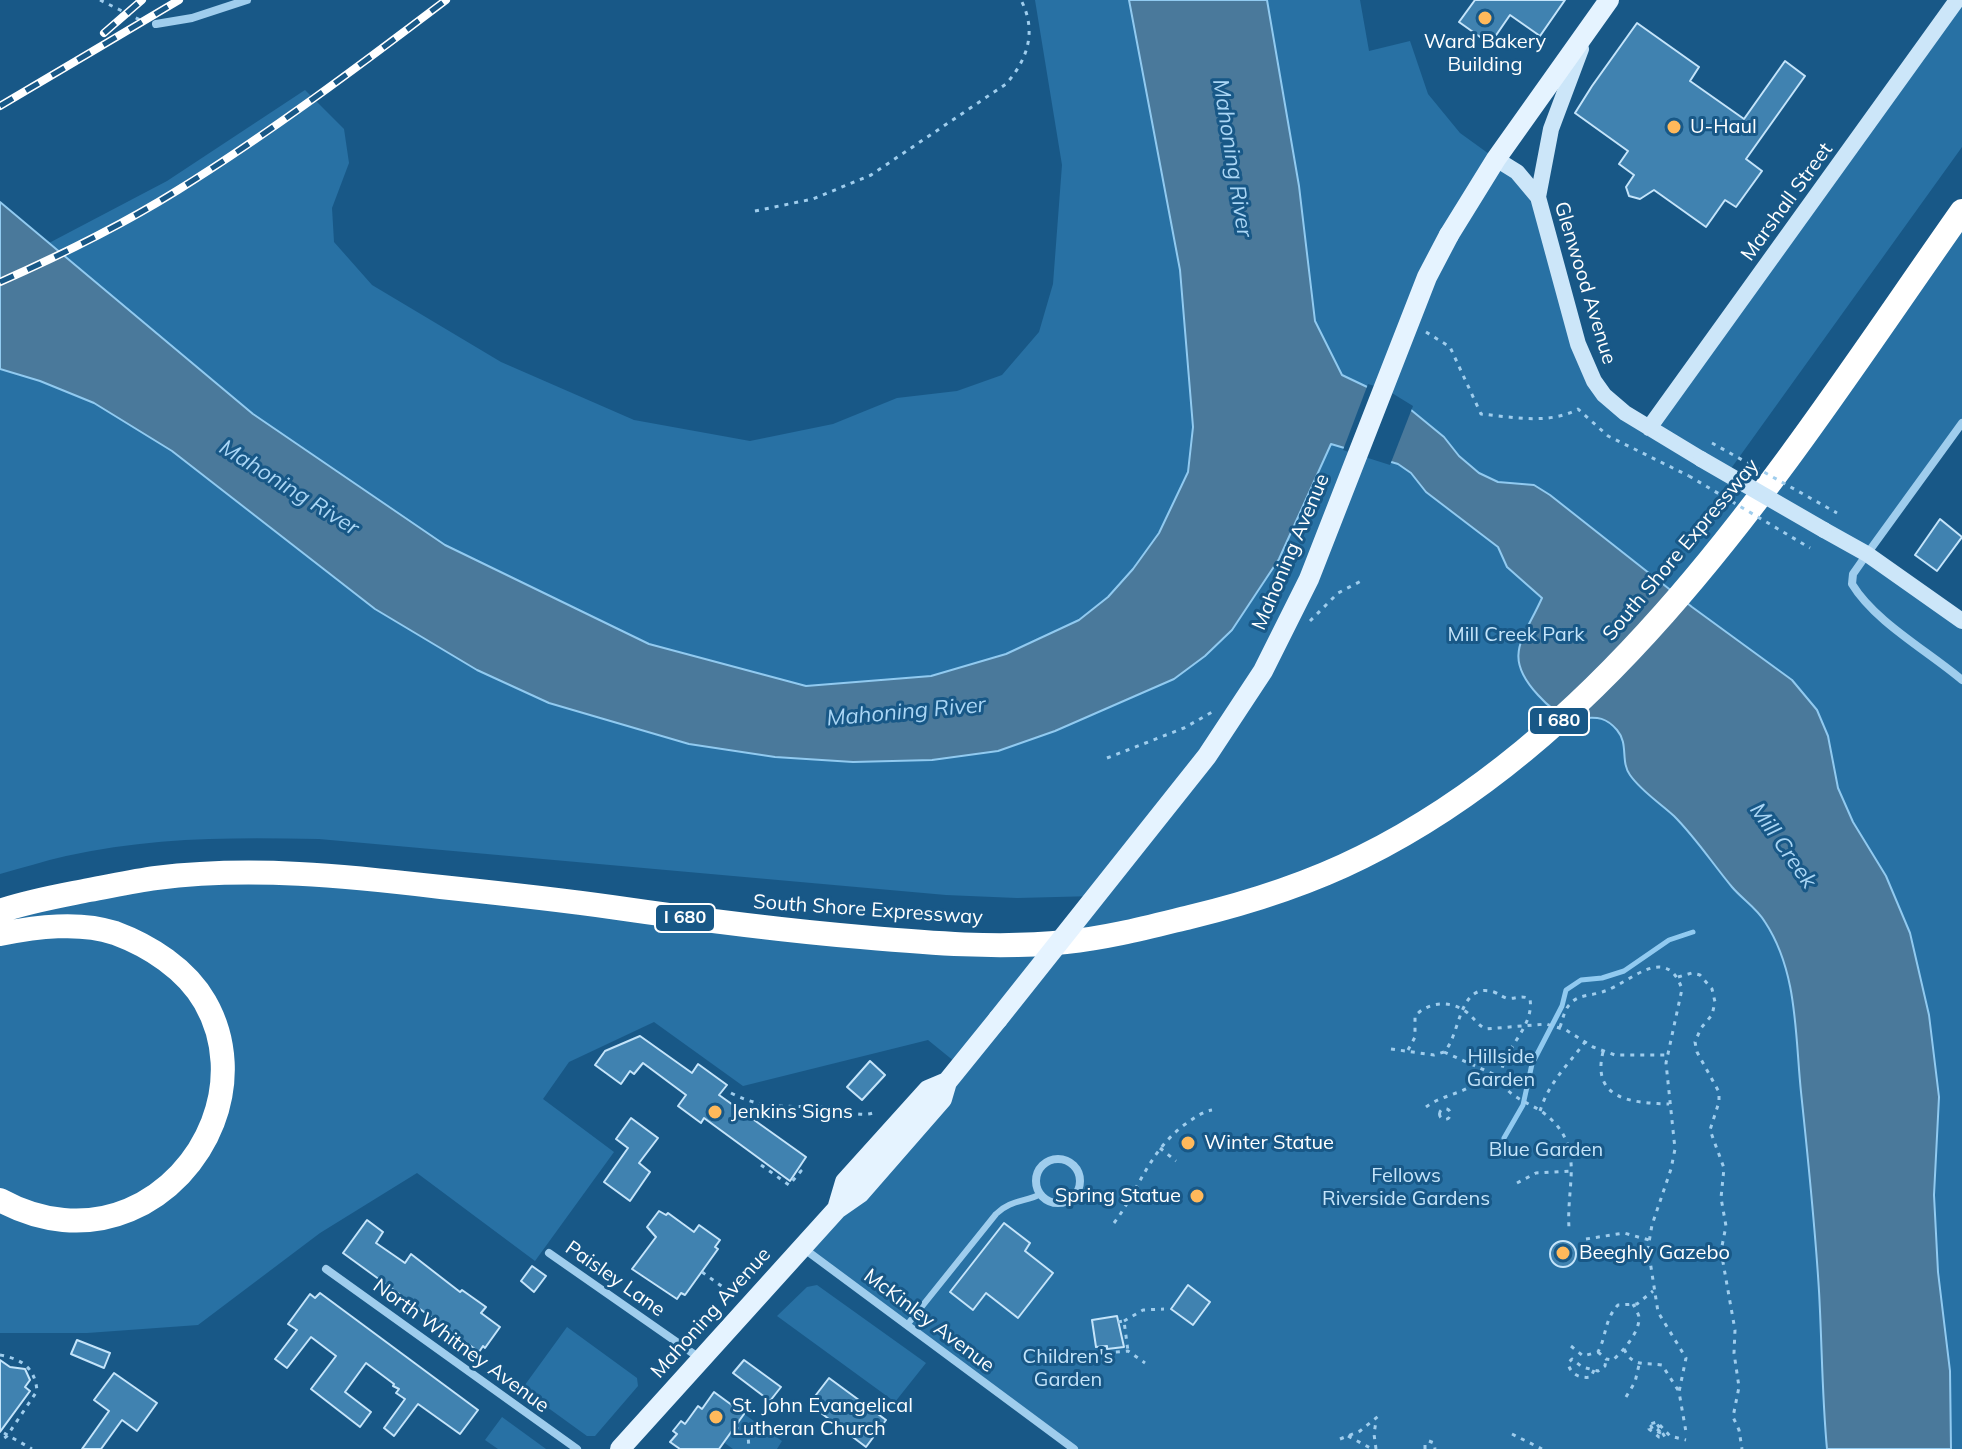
<!DOCTYPE html>
<html>
<head>
<meta charset="utf-8">
<style>
  body { margin:0 }
  canvas { display:block; background:#185887 }
</style>
</head>
<body>
<canvas width="1962" height="1449"></canvas>
<script>
const g = document.querySelector('canvas').getContext('2d');
g.lineJoin = 'round';
function paint(path, color) { g.fillStyle = color; g.fill(path, 'evenodd'); }
function strokePath(path, color, width, dash) { g.strokeStyle = color; g.lineWidth = width; g.lineCap = dash ? 'butt' : 'round'; g.setLineDash(dash || []); g.stroke(path); }
function label(font, color, halo, rows, align = 'center') {
  g.font = font + ' Mulish,sans-serif'; g.lineWidth = 6; g.setLineDash([]); g.textBaseline = 'middle'; g.strokeStyle = halo; g.fillStyle = color; for (const [text, x, y, turn = 0] of rows) {
    g.save(); g.translate(x, y); g.rotate((+turn || 0) * Math.PI / 180); g.textAlign = isNaN(turn) ? turn : align; if (halo) g.strokeText(text, 0, 0); g.fillText(text, 0, 0); g.restore();
  }
}
paint(new Path2D(`
  M1035,0H1129L1180,270L1193,427L1188,472L1159,533L1133,569L1108,597L1079,620L1006,654L931,676L806,686L649,644L445,545L253,414L49,243L167,181L305,90L344,129L349,163L332,208L334,242L372,285L501,362L634,420L750,441L833,424L897,398L957,391L1002,375L1039,332L1053,284L1062,165Z
  M1267,0H1360L1369,51L1410,41L1428,94L1460,133L1496,159L1538,197L1594,381L1649,428L1962,0V147L1727,474L1760,493L1962,211V423L1867,554L1962,621V1449H1074L802,1247L960,1066L928,1040L743,1086L654,1022L569,1062L543,1099L614,1152L535,1261L417,1173L320,1233L198,1325L87,1333H0V911L187,875L573,901L1060,942L1095,896L1017,898L946,895L319,839C234,837 150,837 66,856C44,861 22,868 0,874V369L40,381L94,403L172,451L375,609L477,670L549,703L689,744L775,757L853,762L1174,679L1205,656L1232,630L1279,559L1322,466L1342,414V375L1315,321L1299,186Z
  M817,1285L926,1363L895,1402L777,1316L807,1287Z
  M567,1327L637,1378L638,1386L595,1436H587L522,1389Z
  M744,1414L782,1441L777,1449H733L704,1428L710,1421L729,1435Z
  M502,1417L546,1449H498L485,1440Z`), '#2871a4');
const water = new Path2D(`
  M1129,0H1267L1299,186L1315,321L1342,375L1405,405L1444,437L1459,456L1479,473L1498,482L1534,485L1550,495L1692,607L1792,680L1817,710L1828,736L1838,788L1853,822L1886,876L1910,933L1929,1015L1939,1097L1934,1195L1938,1272L1950,1371L1951,1449H1827C1822,1396 1822,1344 1819,1291C1815,1225 1808,1158 1801,1092C1795,1035 1798,972 1765,922C1757,908 1742,899 1732,887C1712,863 1696,838 1674,816C1660,803 1641,791 1630,775C1620,761 1629,744 1617,730C1599,709 1587,723 1567,716C1555,713 1546,704 1538,695C1502,656 1523,640 1542,598L1507,567L1498,547L1426,492L1411,473L1398,464L1331,444L1279,559L1232,630L1205,656L1174,679L1055,731L998,751L932,760L853,762L775,757L689,744L549,703L477,670L375,609L172,451L94,403L40,381L0,369V202L253,414L445,545L649,644L806,686L931,676L1006,654L1079,620L1108,597L1133,569L1159,533L1188,472L1193,427L1180,270Z`);
paint(water, '#4a799b');
strokePath(water, '#91caf0', 2);
paint(new Path2D(`
  M1368,384L1387,390L1413,406L1390,465L1343,450Z`), '#185887');
strokePath(new Path2D(`
  M1504,1138L1523,1105L1532,1064L1562,1006L1566,990L1581,980L1602,978L1624,971L1669,940L1693,932`), '#91caf0', 5);
const building = new Path2D(`
  M1475,0H1565L1540,36L1510,15L1490,44L1459,22Z
  M1637,23L1699,67L1690,81L1744,119L1785,61L1805,76L1746,159L1762,171L1736,207L1725,200L1706,227L1654,190L1640,199L1629,196L1626,187L1634,175L1619,164L1628,151L1575,113L1592,86Z
  M1940,519L1962,537L1937,571L1915,555Z
  M640,1036L692,1073L698,1064L727,1085L719,1095L806,1157L790,1181L704,1118L701,1123L678,1106L686,1095L643,1063L634,1074L630,1071L621,1084L595,1065L605,1051Z
  M870,1061L885,1075L862,1100L847,1087Z
  M631,1118L658,1138L639,1163L650,1172L630,1201L604,1182L628,1148L616,1139Z
  M659,1211L666,1215L668,1213L694,1232L699,1225L720,1240L715,1247L718,1249L685,1295L681,1293L677,1299L632,1269L656,1237L647,1227Z
  M367,1220L383,1232L376,1243L405,1263L411,1254L460,1292L462,1290L486,1307L481,1313L500,1327L485,1348L483,1346L479,1352L343,1253Z
  M1004,1223L1030,1243L1025,1251L1053,1273L1018,1318L986,1293L973,1310L950,1292Z
  M1550 1254a13 13 0 1 1 26 0a13 13 0 1 1-26 0Z
  M532,1266L546,1276L534,1292L521,1281Z
  M1188,1285L1210,1302L1193,1325L1171,1309Z
  M320,1293L478,1410L460,1434L418,1404L394,1436L384,1428L405,1399L396,1393L399,1389L393,1386L394,1384L366,1363L345,1392L371,1412L360,1427L311,1389L336,1356L311,1337L287,1368L275,1359L297,1330L288,1324L310,1294L315,1298Z
  M1117,1316L1124,1347L1107,1349V1346L1096,1347L1092,1320Z
  M77,1340L110,1353L104,1368L71,1354Z
  M0,1360L10,1367L25,1369L30,1380L25,1387L30,1391L0,1432Z
  M744,1360L781,1387L770,1401L733,1373Z
  M114,1373L157,1403L137,1431L122,1420L101,1449H82L109,1411L94,1400Z
  M829,1378L886,1420L866,1447L809,1404Z
  M714,1392L744,1414L719,1449H680L670,1442L677,1434L673,1431L681,1421L685,1424L698,1406L702,1409Z`);
paint(building, '#4082b0');
strokePath(building, '#c4e4fa', 2);
strokePath(new Path2D(`
  M100,0L144,22
  M755,211L813,199L871,175L1006,84C1028,59 1037,31 1021,0
  M1426,332L1450,347L1481,414C1513,417 1549,425 1578,409L1608,436L1689,476
  M1310,621L1338,593L1363,580
  M1107,758L1184,728L1214,711
  M1678,977L1692,973L1700,975L1712,989L1715,1002L1712,1015L1701,1028L1695,1042L1697,1052L1719,1092V1102L1710,1130L1724,1168L1721,1198L1726,1226L1721,1251L1735,1330L1734,1353L1739,1387L1733,1417L1739,1430L1742,1449
  M1560,1027C1563,1019 1564,1010 1570,1004C1578,994 1593,996 1605,991C1631,982 1666,943 1682,989L1666,1063L1675,1149L1671,1169L1652,1225L1648,1248L1658,1312L1686,1358L1679,1392L1686,1432
  M1391,1049L1434,1055L1444,1052C1461,1035 1458,981 1494,992C1499,994 1501,996 1506,998C1515,1000 1520,994 1530,999C1535,1029 1498,1052 1501,1081C1509,1097 1527,1102 1541,1111C1587,1144 1566,1182 1569,1228
  M1408,1050L1415,1037V1016C1428,1002 1449,1000 1465,1011C1474,1017 1477,1025 1486,1029L1546,1024L1566,1030L1593,1047L1615,1055H1666
  M1444,1052L1500,1077
  M1603,1052C1591,1100 1633,1103 1669,1104
  M731,1093C772,1114 795,1102 836,1109C848,1111 860,1117 873,1113
  M1426,1107C1444,1093 1474,1093 1485,1073
  M1439.5 1114a5.5 5.5 0 1 1 11 0a5.5 5.5 0 1 1-11 0Z
  M1540,1111C1549,1082 1568,1065 1585,1042
  M1160,1148L1176,1161
  M761,1165L789,1185L801,1171L798,1169
  M1517,1183L1536,1173L1572,1171
  M1114,1223C1140,1188 1148,1153 1184,1125C1193,1119 1201,1112 1212,1110
  M1586,1239L1624,1233L1649,1240
  M702,1272L731,1293
  M1124,1321L1143,1310L1164,1309
  M1118,1322L1124,1321L1128,1351
  M1102,1346L1103,1353L1128,1351L1145,1363
  M1571,1346L1583,1356L1598,1352C1607,1335 1604,1320 1618,1305L1637,1304L1653,1291
  M1624,1349C1633,1368 1645,1362 1662,1365L1678,1390
  M1598,1352L1606,1359L1613,1360C1623,1351 1640,1332 1639,1317C1639,1315 1634,1306 1633,1304
  M0,1355C22,1359 35,1368 37,1391L7,1436L0,1441
  M1594,1370L1591,1377C1580,1379 1570,1374 1568,1363L1572,1359L1582,1367L1598,1371L1605,1366L1606,1359
  M1626,1397L1635,1382L1639,1365
  M735,1427L748,1435L749,1449
  M1657,1429L1663,1434L1653,1430L1651,1426L1657,1424L1665,1437H1659L1649,1429L1650,1424L1657,1422L1670,1436L1686,1440
  M4,1433L32,1449
  M1512,1434L1542,1449
  M1348,1436L1372,1449
  M1340,1439L1360,1431L1381,1414
  M1376,1449L1374,1434L1376,1421
  M1425,1449V1444L1429,1441L1434,1443L1435,1449`), '#9fcded', 3, [4, 6]);
strokePath(new Path2D(`
  M907,1325L996,1214C1010,1200 1025,1202 1041,1194`), '#9fcded', 6);
strokePath(new Path2D(`
  M156,24L192,18L247,0
  M1962,423L1867,554L1853,574L1852,584C1875,622 1928,651 1962,680
  M1036 1181a22 22 0 1 1 44 0a22 22 0 1 1-44 0Z
  M803,1248L1074,1449
  M549,1253L701,1359
  M326,1269L577,1449`), '#9fcded', 8);
strokePath(new Path2D(`
  M1496,159L1517,172L1538,197L1578,344L1594,381L1604,395L1625,413L1701,459
  M1538,197L1551,129L1581,49
  M1649,428L1957,0
  M1824,530L1867,554L1962,621`), '#cce6f9', 16);
strokePath(new Path2D(`
  M1449,235L1496,159L1609,0
  M837,1209L845,1182L928,1090L947,1082
  M620,1449L837,1209L860,1193L942,1099L947,1082L998,1019`), '#e5f3ff', 20);
strokePath(new Path2D(`
  M0,911C29,901 59,896 89,890C111,886 134,881 156,878C251,866 347,876 441,887C498,893 555,899 611,907C694,919 777,930 861,937C929,943 999,949 1066,942C1108,938 1149,927 1190,917C1248,903 1308,884 1362,857C1627,725 1797,445 1962,211
  M0,934C36,927 79,921 115,933C150,946 186,969 205,1002C249,1079 207,1177 129,1210C86,1228 40,1222 0,1200`), '#fff', 24);
const rail = new Path2D(`
  M104,33L142,0
  M0,106L179,0
  M0,282C61,255 122,225 178,190C271,132 359,66 446,0`);
strokePath(rail, '#fff', 8);
strokePath(rail, '#185887', 5, [15]);
strokePath(new Path2D(`
  M1712,443L1837,513
  M1689,476L1810,548`), '#9fcded', 3, [4, 6]);
strokePath(new Path2D(`
  M1701,459L1824,530`), '#cce6f9', 16);
strokePath(new Path2D(`
  M998,1019L1207,756L1263,671L1309,579L1427,277L1449,235`), '#e5f3ff', 20);
for (const [x, y, r, color] of [
  [1485,18,8,"#ffb95b"],
  [1674,127,8,"#ffb95b"],
  [715,1112,8,"#ffb95b"],
  [1188,1143,8,"#ffb95b"],
  [1197,1196,8,"#ffb95b"],
  [1563,1253,8,"#ffb95b"],
  [716,1417,8,"#ffb95b"]
]) { const dot = new Path2D(); dot.arc(x, y, r, 0, 2 * Math.PI); g.fillStyle = color; g.fill(dot); strokePath(dot, '#185887', 3); }
for (const [x, y, w] of [
  [1559,721,60],
  [685,918,60]
]) { const box = new Path2D(); box.roundRect(x - w / 2, y - 14, w, 28, 6); g.fillStyle = '#185887'; g.fill(box); strokePath(box, '#fff', 2); }
label('bold 18px', '#fff', null, [
  ["I 680",1559,721],
  ["I 680",685,918]
]);
label('20px', '#fff', '#185887', [
  ["Ward Bakery",1485,42,"center"],
  ["Building",1485,65,"center"],
  ["U-Haul",1690,127],
  ["Jenkins Signs",731,1112],
  ["Winter Statue",1204,1143],
  ["Spring Statue",1181,1196,"right"],
  ["Beeghly Gazebo",1579,1253],
  ["St. John Evangelical",732,1406],
  ["Lutheran Church",732,1429]
], 'left');
label('20px', '#fff', '#185887', [
  ["Marshall Street",1787,202,-54],
  ["Glenwood Avenue",1585,283,73],
  ["South Shore Expressway",1681,550,-50],
  ["Mahoning Avenue",1291,552,-67],
  ["South Shore Expressway",868,910,4],
  ["Paisley Lane",615,1279,35],
  ["Mahoning Avenue",711,1313,-48],
  ["McKinley Avenue",929,1321,37],
  ["North Whitney Avenue",461,1346,36]
]);
label('20px', '#c4e4fa', '#185887', [
  ["Mill Creek Park",1516,635],
  ["Hillside",1501,1057],
  ["Garden",1501,1080],
  ["Blue Garden",1546,1150],
  ["Fellows",1406,1176],
  ["Riverside Gardens",1406,1199],
  ["Children's",1068,1357],
  ["Garden",1068,1380]
]);
label('italic 22px', '#aad6f5', '#185887', [
  ["Mahoning River",1232,158,81],
  ["Mahoning River",289,488,32],
  ["Mahoning River",906,712,-5],
  ["Mill Creek",1783,846,55]
]);
</script>
</body>
</html>
